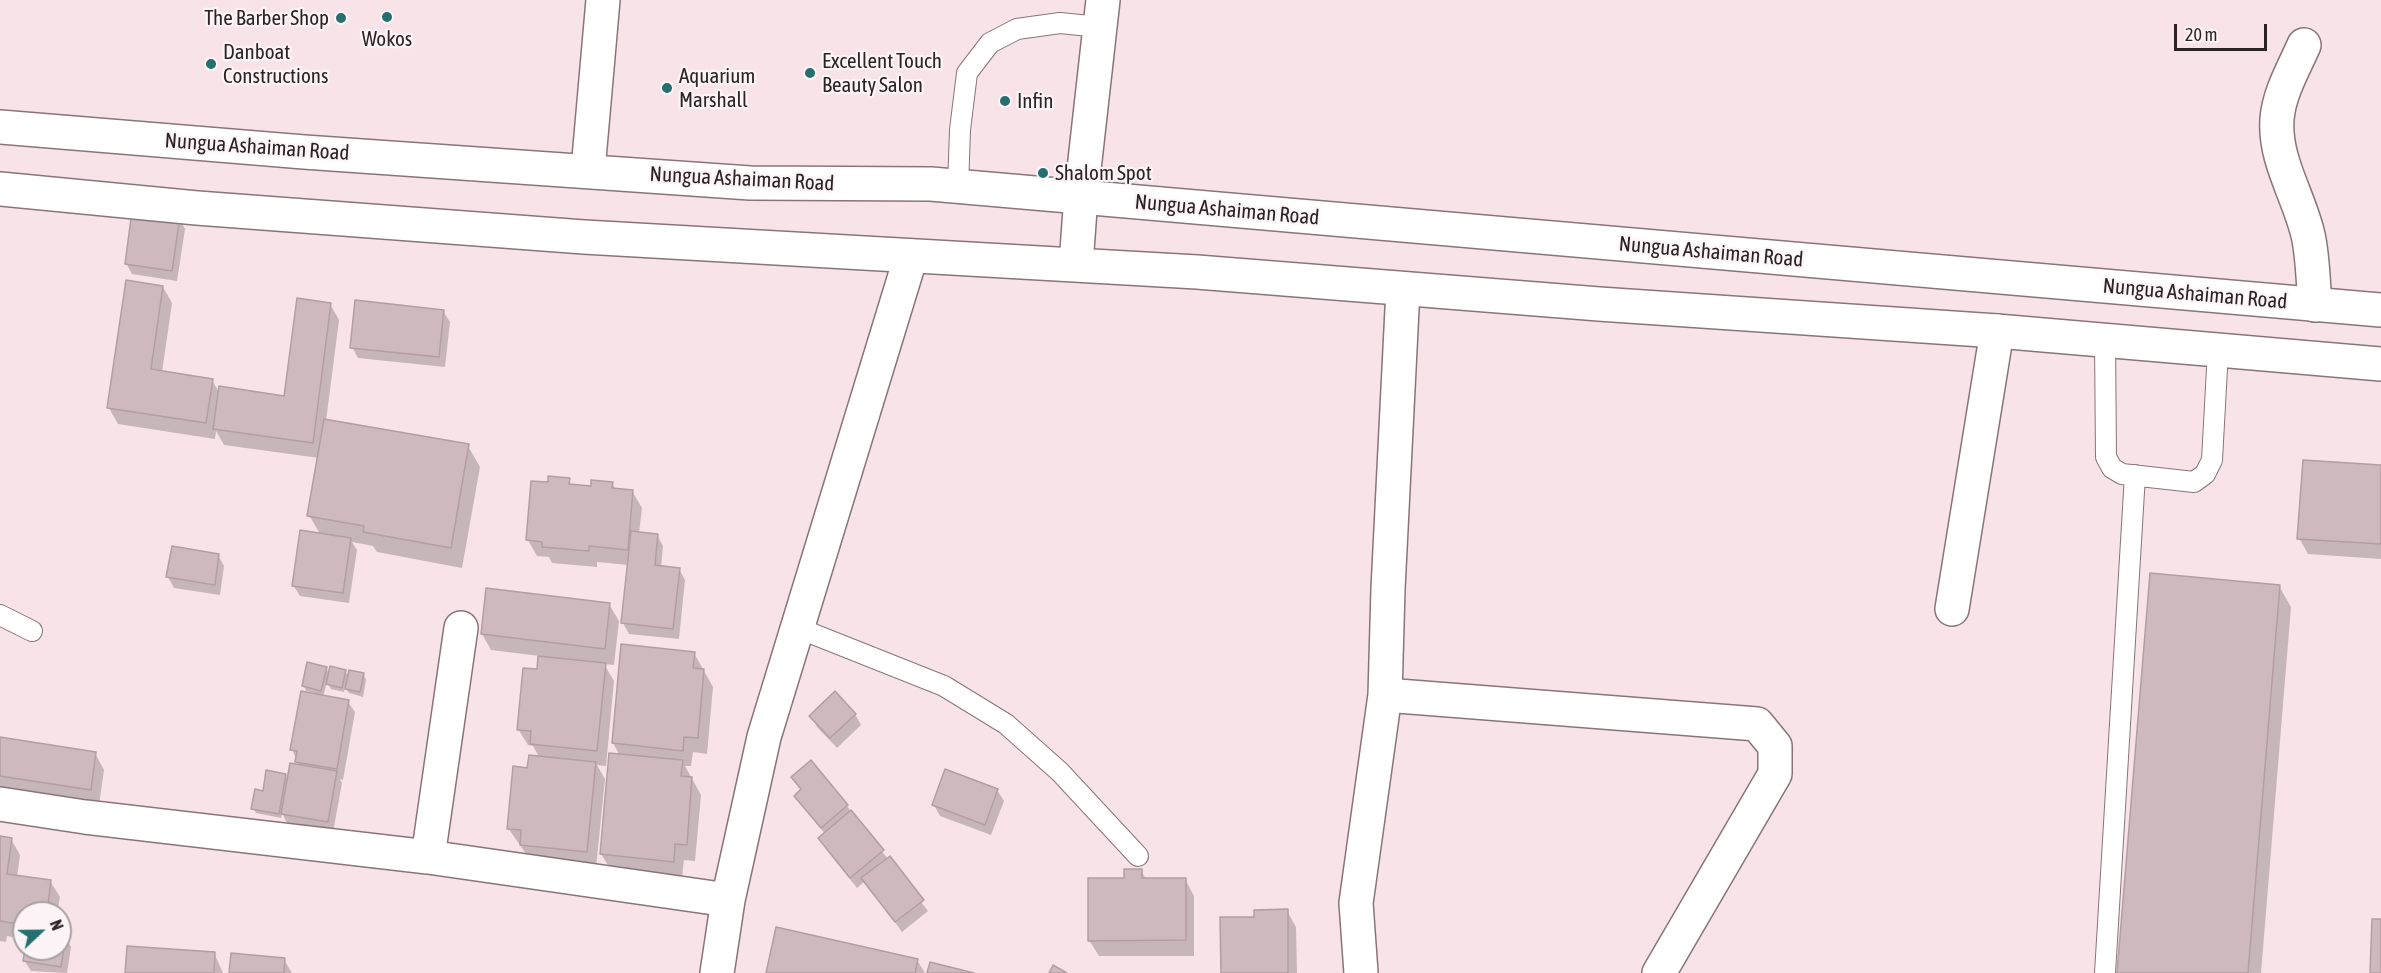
<!DOCTYPE html>
<html>
<head>
<meta charset="utf-8">
<style>
  body { margin:0 }
  #map { position:relative; width:2381px; height:973px; overflow:hidden; background:#f8e3e8; font-family:"Asap Condensed",sans-serif }
  canvas { display:block }
  .north { position:absolute; left:12px; top:901px; width:60px; height:60px; box-sizing:border-box; background:#fcf4f6; border:2px solid #a8a0a2; border-radius:50%; rotate:68deg; font-size:16px; font-weight:700; line-height:24px; text-align:center; color:#2b2325 }
  .north::after { content:''; display:block; margin:auto; width:21px; height:27px; background:#25706f; clip-path:polygon(50% 0,100% 100%,50% 72%,0 100%) }
  .scale { position:absolute; left:2174px; top:24px; width:93px; height:27px; box-sizing:border-box; border:3px solid #2b2325; border-top:0; padding-left:8px; font-size:18px; line-height:21px; white-space:nowrap; color:#2b2325; -webkit-text-stroke:4px #fcf4f6; paint-order:stroke }
</style>
</head>
<body>
<div id="map">
<canvas width="2381" height="973"></canvas>
<div class="north">N</div>
<div class="scale">20 m</div>
</div>
<script>
const g = document.querySelector('canvas').getContext('2d');
g.lineJoin = 'round';
function paint(path, color) { g.fillStyle = color; g.fill(path, 'evenodd'); }
function strokePath(path, color, width, dash) { g.strokeStyle = color; g.lineWidth = width; g.lineCap = dash ? 'butt' : 'round'; g.setLineDash(dash || []); g.stroke(path); }
function label(font, color, halo, rows, align = 'center') {
  g.font = font + ' "Asap Condensed",sans-serif'; g.lineWidth = 4.5; g.setLineDash([]); g.textBaseline = 'middle'; g.strokeStyle = halo; g.fillStyle = color; for (const [text, x, y, turn = 0] of rows) {
    g.save(); g.translate(x, y); g.rotate((+turn || 0) * Math.PI / 180); g.textAlign = isNaN(turn) ? turn : align; if (halo) g.strokeText(text, 0, 0); g.fillText(text, 0, 0); g.restore();
  }
}
paint(new Path2D(`
  M179,218L185,229L177,281L132,274L126,263Z
  M163,287L172,303L162,372L212,380L220,394L286,397L330,304L339,320L326,421L468,446L480,467L462,568L377,552L373,546L352,542L357,550L349,603L300,596L293,585L320,534L309,515L319,458L224,445L216,431L215,439L118,424L109,408Z
  M443,311L450,322L445,367L358,358L352,347Z
  M2381,467V559L2308,554L2299,538Z
  M569,480L572,486L592,488L612,483L616,490L632,491L642,508L639,533L657,535L663,546L661,567L679,569L685,580L679,639L629,634L623,623L629,565L597,562V567L552,563L549,557L537,556L528,540L549,484Z
  M218,555L224,566L220,595L174,588L168,577Z
  M2279,586L2291,607L2261,973H2118Z
  M609,604L619,621L614,665L604,664L614,681L606,766L597,765L605,779L596,868L531,861L508,828L528,769L539,757L533,746L528,745L518,729L538,671L540,656L491,650L482,634Z
  M622,646L694,653L713,687L707,754L693,752L691,766H685L701,795L695,861L684,860L682,877L611,870L601,854L620,756L613,743Z
  M326,668L330,675L345,671L349,677L364,675L366,680L363,697L349,693L345,687L344,692L331,689L327,682L323,697L348,702L355,712L343,780L340,779L342,783L333,832L288,825L282,813L281,818L256,813L253,808L264,793L285,775L288,780L299,766L292,749L315,693L306,691L304,686Z
  M855,714L861,725L837,748L817,727L811,716Z
  M0,739L95,753L104,770L99,805L0,790Z
  M793,778L847,806L928,911L902,932L865,881L857,888L826,849L820,838L825,834L796,796L802,791Z
  M997,790L1004,801L991,835L940,816L934,805Z
  M0,837L11,839L20,855L17,877L50,881L60,897L57,913H24V939L7,936L6,942L0,941Z
  M1141,871L1146,879H1185L1194,896V956H1099L1089,940L1126,879Z
  M1287,911L1296,927L1297,973H1222L1255,918Z
  M60,936L65,937L71,947L67,973L31,971L24,960L26,949H60Z
  M214,953L223,973H126Z
  M284,960L292,973H231Z
  M917,960L925,973H768Z`), '#0003');
const building = new Path2D(`
  M133,203L180,216L172,271L125,264Z
  M126,280L163,286L151,369L213,379L206,423L107,408Z
  M297,298L331,303L313,443L213,429L219,386L284,396Z
  M355,300L444,310L439,357L350,348Z
  M324,419L469,444L451,548L363,532L364,526L307,516Z
  M2303,460L2381,465V544L2297,539Z
  M548,476L570,478L569,484L591,486V480L613,482L612,488L633,490L628,550L589,546V551L542,547V542L526,540L531,481L548,482Z
  M300,530L351,538L343,593L292,586Z
  M631,531L658,534L655,565L680,568L673,629L621,623Z
  M172,546L219,554L215,585L166,577Z
  M2150,573L2280,585L2248,973H2117Z
  M486,588L610,603L605,649L481,634Z
  M621,644L695,652L693,668L704,669L698,738L684,737L683,751L612,743Z
  M538,656L606,663L597,751L530,744L531,731L517,730L523,668L537,669Z
  M307,662L327,667L321,691L302,686Z
  M330,666L346,670L342,688L326,684Z
  M349,670L364,673L360,692L345,689Z
  M301,691L349,700L337,769L295,762L297,751L290,750Z
  M835,691L856,714L830,738L809,716Z
  M0,737L96,752L91,790L0,776Z
  M609,753L683,760L681,776L692,777L687,845L675,844L674,862L600,854Z
  M529,755L596,762L587,852L520,845L521,830L507,829L513,766L527,768Z
  M811,760L848,805L821,828L794,796L801,789L791,777Z
  M290,763L337,771L328,822L281,814Z
  M945,769L998,789L985,825L932,805Z
  M266,770L286,774L279,814L251,809L255,789L263,791Z
  M851,810L884,850L850,878L818,838Z
  M0,836L12,838L7,874L51,880L47,913H24V925L0,921Z
  M890,856L924,900L895,922L861,878Z
  M1124,869H1142V878H1186V940L1088,941V878H1124Z
  M1288,909V973H1221L1220,917H1254V910Z
  M2372,919H2381V973H2370Z
  M776,927L918,959L915,973H766Z
  M60,934L66,935L61,967L23,961L25,949H60Z
  M127,946L215,952L214,973H125Z
  M231,953L285,958L284,973H229Z
  M930,962L974,973H927Z
  M1053,965L1067,973H1049Z`);
paint(building, '#cdb9be');
strokePath(building, '#b29ea3', 1.5);
const service = new Path2D(`
  M958,187L960,130L967,73L990,43L1017,29L1060,23L1100,27
  M2105,340L2106,457L2112,468L2122,474L2194,482L2205,474L2212,460L2218,350
  M0,615L32,631
  M798,628L944,686L1006,724L1060,772L1138,856
  M2105,973L2135,475`);
const minor = new Path2D(`
  M2304,45C2294,68 2279,93 2277,119C2274,160 2299,196 2308,235C2313,257 2313,282 2315,305
  M588,170L603,0
  M1952,609L1997,331
  M1385,695L1757,724L1775,746V774L1659,973
  M0,804L85,817L428,857L728,900
  M428,857L461,628
  M717,973L728,900L764,737L911,256
  M1361,973L1356,903L1385,695L1388,589L1403,289`);
const tertiary = new Path2D(`
  M1076,264L1081,196L1103,0`);
const primary = new Path2D(`
  M0,127L304,152L750,183L931,184L2381,310
  M0,189L197,208L584,237L1197,272L1599,304L1997,331L2381,364`);
strokePath(service, '#88757a', 22);
strokePath(minor, '#88757a', 36);
strokePath(tertiary, '#88757a', 36);
strokePath(primary, '#88757a', 36);
strokePath(service, '#fff', 20);
strokePath(minor, '#fff', 33);
strokePath(tertiary, '#fff', 33);
strokePath(primary, '#fff', 33);
for (const [x, y, r, color] of [
  [387,17,6,"#25706f"],
  [341,18,6,"#25706f"],
  [211,64,6,"#25706f"],
  [810,73,6,"#25706f"],
  [667,88,6,"#25706f"],
  [1005,101,6,"#25706f"],
  [1043,173,6,"#25706f"]
]) { const dot = new Path2D(); dot.arc(x, y, r, 0, 2 * Math.PI); g.fillStyle = color; g.fill(dot); strokePath(dot, '#fcf4f6', 2); }
label('21px', '#2b2325', '#fcf4f6', [
  ["The Barber Shop",329,18,"right"],
  ["Wokos",387,39,"center"],
  ["Danboat",223,52],
  ["Constructions",223,76],
  ["Excellent Touch",822,61],
  ["Beauty Salon",822,85],
  ["Aquarium",679,76],
  ["Marshall",679,100],
  ["Infin",1017,101],
  ["Shalom Spot",1055,173]
], 'left');
label('21px', '#2b2325', '#fcf4f6', [
  ["Nungua Ashaiman Road",257,147,4],
  ["Nungua Ashaiman Road",742,179,3],
  ["Nungua Ashaiman Road",1227,210,5],
  ["Nungua Ashaiman Road",1711,252,5],
  ["Nungua Ashaiman Road",2195,294,5]
]);
</script>
</body>
</html>
